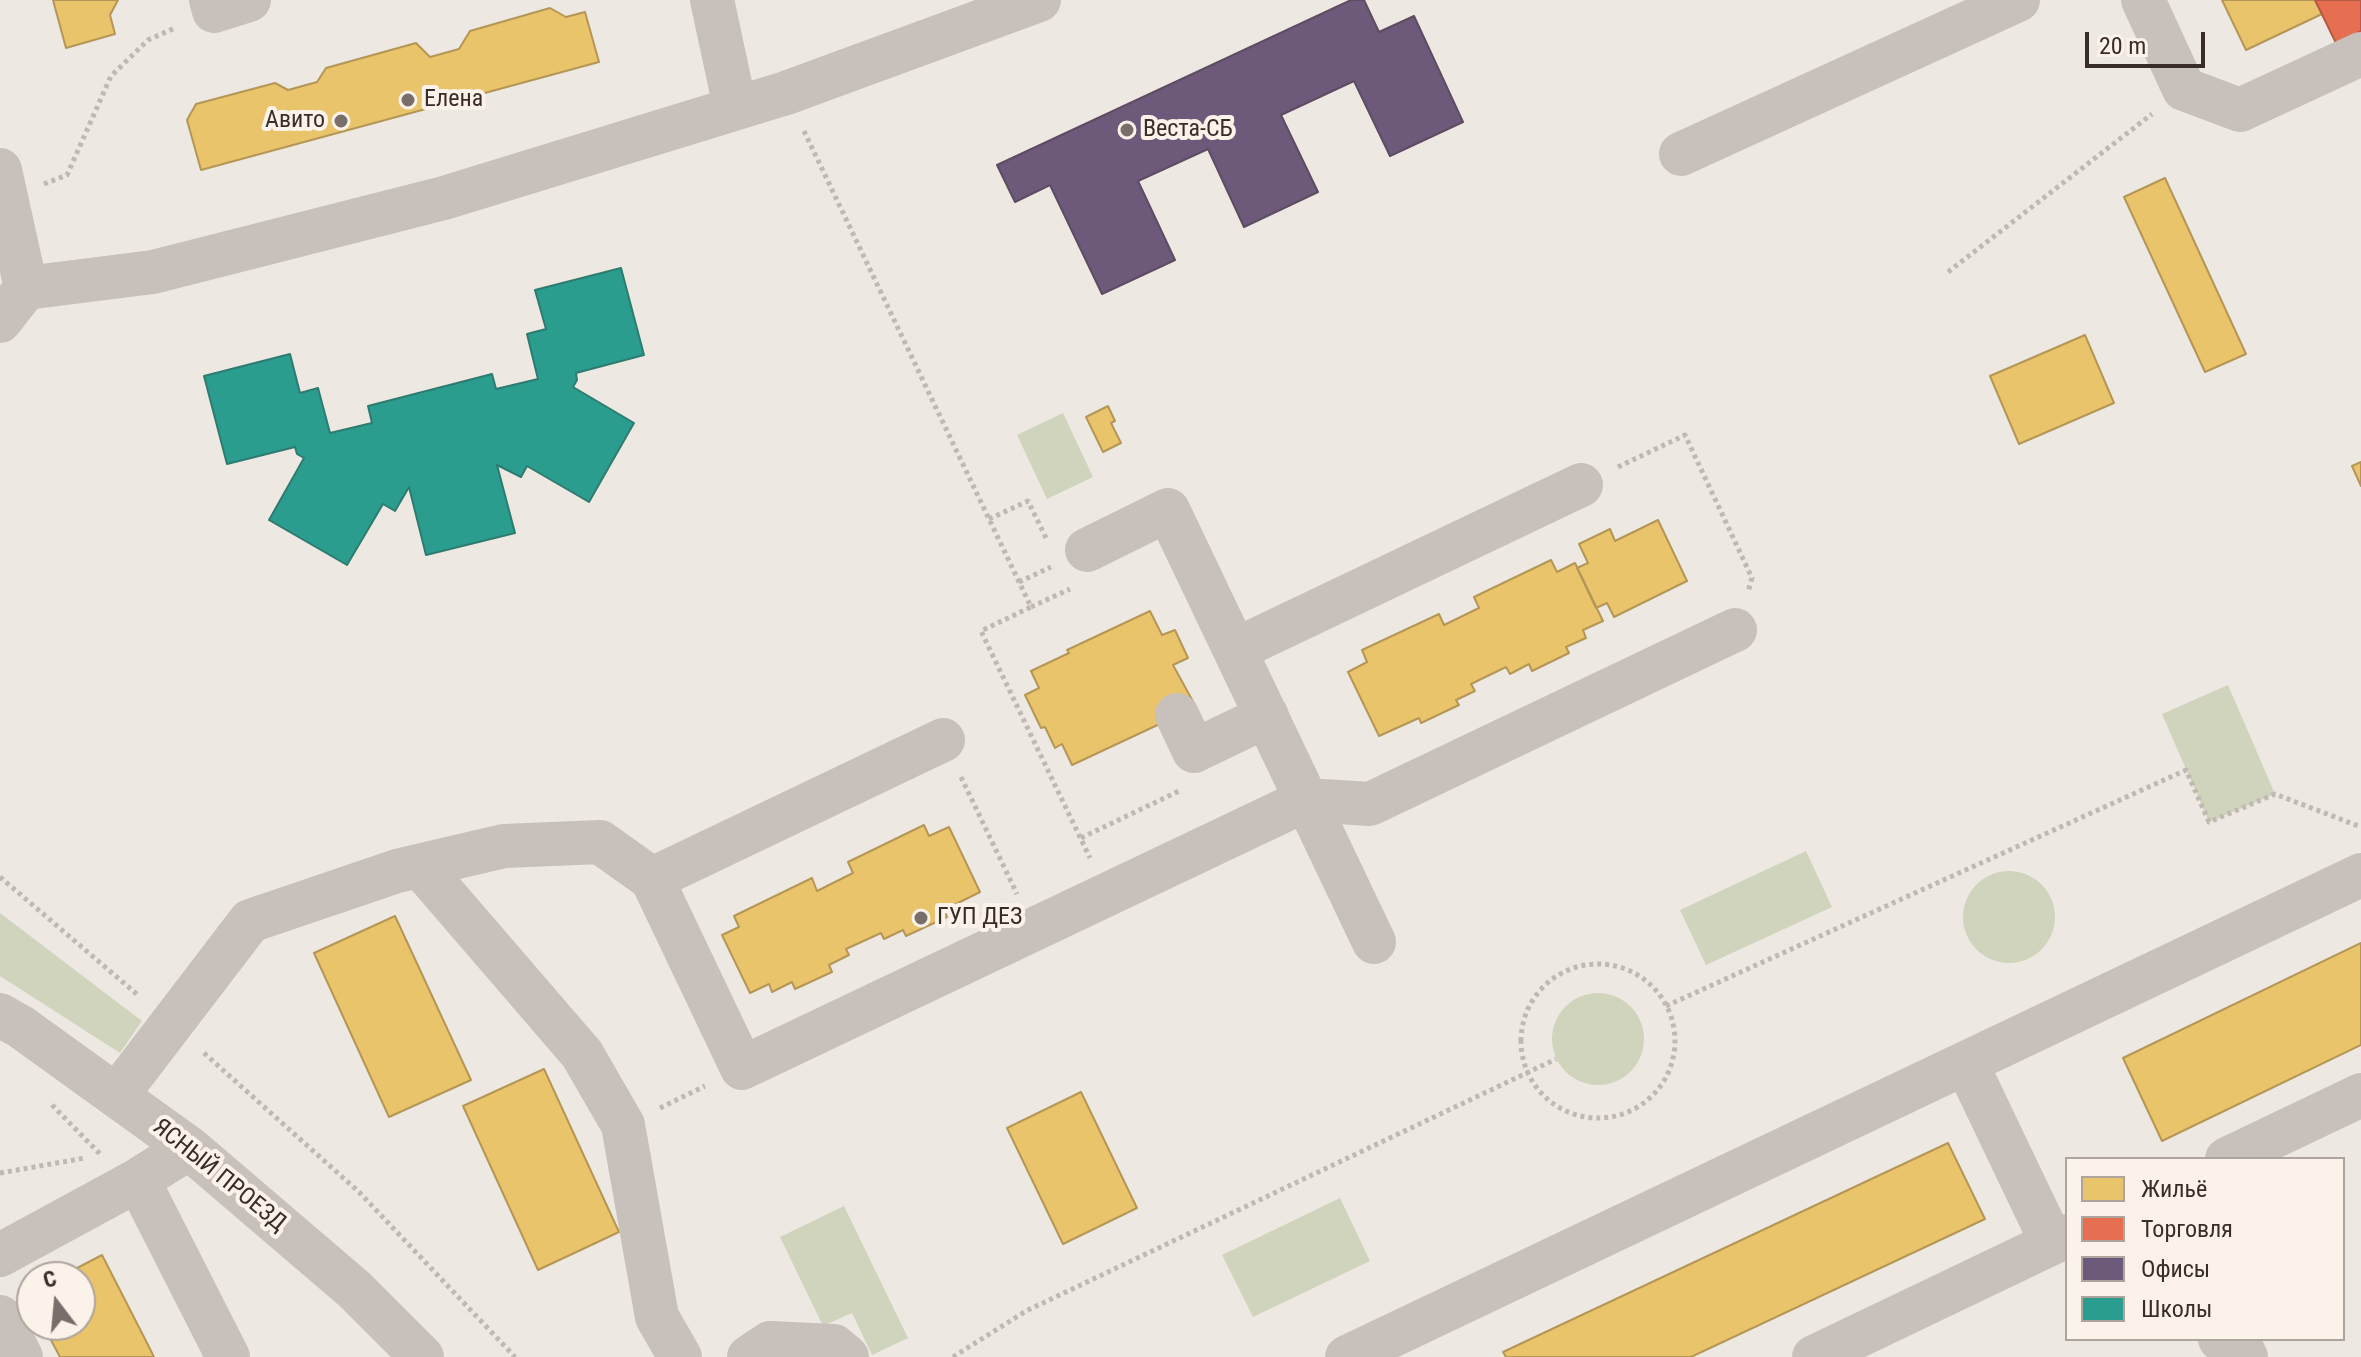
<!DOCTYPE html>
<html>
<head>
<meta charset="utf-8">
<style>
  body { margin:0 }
  #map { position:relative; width:2361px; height:1357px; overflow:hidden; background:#eee8e2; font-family:"Roboto Condensed",sans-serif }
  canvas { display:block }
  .legend { position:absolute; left:2065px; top:1157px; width:280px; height:184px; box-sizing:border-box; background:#fbf3ea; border:2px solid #ada49d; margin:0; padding:10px 14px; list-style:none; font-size:24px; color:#392d29 }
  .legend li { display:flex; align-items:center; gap:16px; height:40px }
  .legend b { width:40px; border:2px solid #ada49d }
  .north { position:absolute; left:16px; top:1261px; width:80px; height:80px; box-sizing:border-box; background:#fbf3ea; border:2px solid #ada49d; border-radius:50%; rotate:344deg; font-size:22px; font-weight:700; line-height:32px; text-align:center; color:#392d29 }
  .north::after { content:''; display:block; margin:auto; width:28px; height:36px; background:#786e6a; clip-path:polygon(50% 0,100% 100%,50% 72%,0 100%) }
  .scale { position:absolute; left:2085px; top:32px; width:120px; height:36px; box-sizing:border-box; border:4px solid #392d29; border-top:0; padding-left:10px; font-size:24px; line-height:28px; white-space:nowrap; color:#392d29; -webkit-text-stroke:6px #fbf3ea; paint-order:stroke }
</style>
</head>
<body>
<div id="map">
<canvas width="2361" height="1357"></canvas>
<ul class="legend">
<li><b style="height:22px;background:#e9c46a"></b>Жильё</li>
<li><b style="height:22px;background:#e76f51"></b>Торговля</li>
<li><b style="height:22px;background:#6d597a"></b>Офисы</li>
<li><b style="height:22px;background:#2a9d8f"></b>Школы</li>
</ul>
<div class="north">С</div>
<div class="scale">20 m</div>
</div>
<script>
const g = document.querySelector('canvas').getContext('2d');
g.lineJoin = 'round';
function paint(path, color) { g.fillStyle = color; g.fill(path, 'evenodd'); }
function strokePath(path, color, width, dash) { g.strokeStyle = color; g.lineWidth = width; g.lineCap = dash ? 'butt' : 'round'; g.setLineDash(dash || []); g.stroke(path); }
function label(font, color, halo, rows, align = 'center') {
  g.font = font + ' "Roboto Condensed",sans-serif'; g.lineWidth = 8; g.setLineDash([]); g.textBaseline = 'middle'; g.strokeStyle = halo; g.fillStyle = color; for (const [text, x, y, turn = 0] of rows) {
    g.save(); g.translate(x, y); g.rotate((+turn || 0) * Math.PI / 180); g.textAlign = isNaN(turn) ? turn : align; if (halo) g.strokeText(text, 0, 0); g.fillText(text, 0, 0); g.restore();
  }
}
paint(new Path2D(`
  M1063,413L1093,477L1047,499L1017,435Z
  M2228,685L2275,794L2209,822L2162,714Z
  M1806,851L1832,907L1706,965L1680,910Z
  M1963 917a46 46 0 1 1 92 0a46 46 0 1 1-92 0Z
  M0,913L142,1021L120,1053L0,976Z
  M1552 1039a46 46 0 1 1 92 0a46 46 0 1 1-92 0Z
  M1340,1198L1370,1261L1253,1317L1222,1255Z
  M844,1206L908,1338L872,1355L852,1313L823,1326L780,1237Z`), '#d0d4bc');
const homes = new Path2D(`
  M53,0H118L110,15L115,34L66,48Z
  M2222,0H2315L2322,14L2246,50Z
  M550,8L566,17L585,12L599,62L201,170L187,120L196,104L275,83L288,90L317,82L326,68L416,43L430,57L459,49L470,31Z
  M2165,178L2246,354L2205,372L2124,197Z
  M2085,335L2114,403L2019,444L1990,376Z
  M1108,406L1115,421L1111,423L1121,443L1103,452L1086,417Z
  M2361,462V486L2352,466Z
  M1658,520L1687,581L1614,617L1607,603L1596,608L1577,568L1588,563L1579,544L1610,529L1615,541Z
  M1551,560L1557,572L1575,563L1603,621L1583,630L1586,638L1566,647L1569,653L1532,671L1529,664L1510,674L1506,667L1471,684L1475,691L1456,700L1459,705L1421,723L1419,718L1379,736L1348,672L1367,662L1362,650L1439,614L1444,625L1479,608L1474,597Z
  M1150,611L1162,635L1175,630L1188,658L1173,665L1196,707L1072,765L1062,744L1055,748L1045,727L1041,728L1025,695L1039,688L1031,671L1069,653L1067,650Z
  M924,825L929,836L949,827L980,892L944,910L947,917L906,936L903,930L884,939L881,933L846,949L849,955L829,965L832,972L795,989L792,982L772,992L769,984L750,993L722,935L739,927L734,916L812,878L817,891L853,873L848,862Z
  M395,916L471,1080L389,1117L314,953Z
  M2361,943V1045L2162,1141L2123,1058Z
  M544,1069L619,1232L538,1270L463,1106Z
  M1081,1092L1137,1208L1063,1244L1007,1128Z
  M1948,1143L1985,1219L1691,1357H1506L1503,1352Z
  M102,1255L146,1341L154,1357H60L43,1325H80V1277H60Z`);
paint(homes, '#e9c46a');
strokePath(homes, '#b49756', 2);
const shops = new Path2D(`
  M2315,0H2361V31L2336,43Z`);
paint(shops, '#e76f51');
strokePath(shops, '#b35b45', 2);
const offices = new Path2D(`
  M1351,0H1364L1379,32L1414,16L1463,122L1390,156L1354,81L1281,115L1318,192L1244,227L1208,149L1138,181L1175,260L1102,294L1050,185L1015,202L997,165Z`);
paint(offices, '#6d597a');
strokePath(offices, '#5d4c62', 2);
const schools = new Path2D(`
  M621,268L644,355L576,373L577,380L573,387L634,423L589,502L527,466L521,477L497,465L515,533L426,555L409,487L395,511L383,504L347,565L269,520L304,458L297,454L295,447L227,464L204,376L290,354L300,393L318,388L330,433L372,423L368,406L492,374L496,389L538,379L527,334L546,329L535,290Z`);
paint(schools, '#2a9d8f');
strokePath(schools, '#2e7b70', 2);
strokePath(new Path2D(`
  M804,131L1031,607L981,631L1090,858
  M44,184L67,175L111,76L148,40L175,28
  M1948,272L2152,114
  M1618,467L1685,435L1752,578L1748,592
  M989,519L1028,501L1047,540
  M1019,582L1051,567
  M1031,607L1070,589
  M961,777L1017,894
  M1081,838L1181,790
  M0,877L139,996
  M1521 1041a77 77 0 1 1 154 0a77 77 0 1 1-154 0Z
  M1666,1006L2186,770L2209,822L2275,794L2361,827
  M204,1053L359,1192L515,1357
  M52,1105L101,1155
  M660,1108L705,1086
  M0,1173L85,1158
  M953,1357L1026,1311L1556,1059`), '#c0b9b3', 5, [4, 4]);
strokePath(new Path2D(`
  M211,0L214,11L249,0
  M712,0L735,107
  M2143,0L2184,89L2240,110L2361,54
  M1681,154L2018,0
  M0,170L26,288
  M0,321L26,288L153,272L444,198L786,93L1039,0
  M1087,550L1168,510L1374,942
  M1235,650L1581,485
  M1177,715L1194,751L1267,716
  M420,866L582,1054L623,1125L657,1317L680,1357
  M652,879L943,740
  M0,1015L21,1027L189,1148L355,1290L422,1357
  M1966,1063L2052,1243
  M117,1095L250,921L397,871L504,846L600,842L652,879L742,1068L1306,800L1370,804L1735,630
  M2227,1159L2361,1095
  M138,1180L228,1357
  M0,1255L138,1180L189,1148
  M0,1317L21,1357
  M2220,1339L2241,1347L2246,1357
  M749,1357L770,1343L834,1346L847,1357
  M1347,1357L2361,875
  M1814,1357L2067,1236`), '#c7c0bb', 44);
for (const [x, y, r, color] of [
  [408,100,8,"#786e6a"],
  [341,121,8,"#786e6a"],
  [1127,130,8,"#786e6a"],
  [921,918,8,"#786e6a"]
]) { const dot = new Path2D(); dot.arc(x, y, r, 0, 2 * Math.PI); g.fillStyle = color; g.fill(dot); strokePath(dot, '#fbf3ea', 3); }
label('24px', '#392d29', '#fbf3ea', [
  ["Елена",424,100],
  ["Авито",325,121,"right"],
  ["Веста-СБ",1143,130],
  ["ГУП ДЕЗ",937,918]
], 'left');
label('24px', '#392d29', '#fbf3ea', [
  ["ЯСНЫЙ ПРОЕЗД",219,1176,39]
]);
</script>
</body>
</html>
